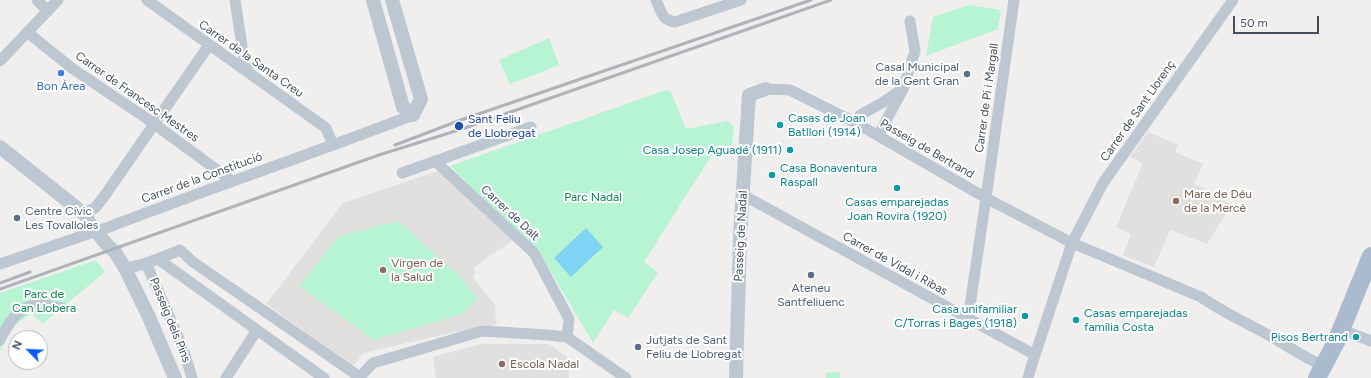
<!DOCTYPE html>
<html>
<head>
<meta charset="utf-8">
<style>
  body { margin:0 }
  #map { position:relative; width:1371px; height:378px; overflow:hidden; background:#f1eeee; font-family:Figtree,sans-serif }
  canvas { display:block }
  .north { position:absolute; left:8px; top:330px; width:40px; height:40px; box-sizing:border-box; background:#fff; border:1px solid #b4b9be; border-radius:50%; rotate:294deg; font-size:11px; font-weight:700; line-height:16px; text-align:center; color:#444f5d }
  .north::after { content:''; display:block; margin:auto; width:14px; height:18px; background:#055bf4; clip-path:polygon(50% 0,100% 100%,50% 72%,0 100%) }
  .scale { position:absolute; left:1233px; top:16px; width:86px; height:18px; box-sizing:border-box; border:2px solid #444f5d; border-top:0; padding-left:5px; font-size:12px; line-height:14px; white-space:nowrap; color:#444f5d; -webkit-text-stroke:3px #fff; paint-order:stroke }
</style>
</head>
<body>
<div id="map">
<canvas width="1371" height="378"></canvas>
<div class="north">N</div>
<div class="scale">50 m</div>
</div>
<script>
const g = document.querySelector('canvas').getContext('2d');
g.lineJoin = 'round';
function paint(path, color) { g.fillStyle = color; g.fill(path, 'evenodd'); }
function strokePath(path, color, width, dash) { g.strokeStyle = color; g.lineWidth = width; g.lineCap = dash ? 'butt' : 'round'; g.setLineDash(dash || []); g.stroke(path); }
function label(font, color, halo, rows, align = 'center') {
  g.font = font + ' Figtree,sans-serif'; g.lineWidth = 4; g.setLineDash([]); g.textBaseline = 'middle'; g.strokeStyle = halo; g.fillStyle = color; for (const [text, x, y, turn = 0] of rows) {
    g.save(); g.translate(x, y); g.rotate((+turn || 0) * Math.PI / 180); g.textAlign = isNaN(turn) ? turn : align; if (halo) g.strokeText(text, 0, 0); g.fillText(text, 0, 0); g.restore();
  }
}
paint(new Path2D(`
  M1148,132L1178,145L1175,152L1203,164L1194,184L1217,194L1216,198L1232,204L1207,244L1170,230L1154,267L1123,255L1131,234L1116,227L1143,163L1130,157Z
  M441,170L513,240L473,268L476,273L473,277L495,305L496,325L455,332L363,353L353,367L266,304L343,203Z
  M481,344H549L570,359L569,378H436L433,357Z`), '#e2dfdf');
paint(new Path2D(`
  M969,5L1001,10L998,29L926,56L933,17Z
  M549,38L559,65L510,84L499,60Z
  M666,90L671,92L686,129L727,121L734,127L732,146L718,145L644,262L658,272L628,318L614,310L593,343L541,255L450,166Z
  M398,221L461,277L478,299L462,314L374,340L299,286L339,236Z
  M96,260L105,272L42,324L32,313L13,326L14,328L5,336L6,338L0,351V293Z
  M840,372V378H826V373Z`), '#b7f4d3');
paint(new Path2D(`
  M586,228L603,247L571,277L554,258Z`), '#7fd4f6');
strokePath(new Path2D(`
  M37,0L48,11
  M147,0L326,128L333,145
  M235,0L243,53L249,73
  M656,0C661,11 662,21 675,22L741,0
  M27,32L73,69L146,118L232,181
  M0,61L58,0
  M766,89L790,90L856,123L986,198L1072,243L1201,297C1222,312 1247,323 1270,336C1288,346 1305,358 1324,366
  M856,123L860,115L882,103L901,90
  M878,136L903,89L915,51L910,21
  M435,161L534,253L569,319L567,337
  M402,173L531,127
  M743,195L1035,355
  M83,213L95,208L103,198L209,45
  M109,227C210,188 312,154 413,115
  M158,259L324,378
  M146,263L183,348L192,378
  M0,264L79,237
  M125,268C144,266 162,257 180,250L193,262L360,377L373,363L482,331L548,335L567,337L626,378
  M968,319L986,198L1014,0
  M1341,329L1355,335
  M1358,336L1371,341
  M0,340C7,325 18,306 37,305C44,304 54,307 62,308
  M226,378L257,330
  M1028,378L1032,364L1072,243L1103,183L1233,0`), '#bdc7d2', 11);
strokePath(new Path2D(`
  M373,0L403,107L413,115L421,99L392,0
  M0,147L83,213L87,216L88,221L108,246L115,252L125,268L148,315L175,378
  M736,378L740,237L749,95L766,89`), '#bdc7d2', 14);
strokePath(new Path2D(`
  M1317,378L1336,342L1371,256`), '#aabbd0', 18);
strokePath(new Path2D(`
  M395,145L458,121L811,0
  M0,283L30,272
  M0,289L379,155L462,129L831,0`), '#afb2b9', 3);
strokePath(new Path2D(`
  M79,237L109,227`), '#bdc7d2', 11);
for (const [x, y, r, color] of [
  [61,73,4,"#3f7fe0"],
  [967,74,4,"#5c6f8a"],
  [780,125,4,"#0f9aa8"],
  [459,126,5,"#1a4fb4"],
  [790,150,4,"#0f9aa8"],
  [772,175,4,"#0f9aa8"],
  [897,188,4,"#0f9aa8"],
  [1176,201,4,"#8d6e63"],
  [17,218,4,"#5c6f8a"],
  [383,270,4,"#8d6e63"],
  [811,275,4,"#5c6f8a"],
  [1025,316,4,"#0f9aa8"],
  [1076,320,4,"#0f9aa8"],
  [1356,337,4,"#0f9aa8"],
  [638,347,4,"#5c6f8a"],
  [502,364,4,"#8d6e63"]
]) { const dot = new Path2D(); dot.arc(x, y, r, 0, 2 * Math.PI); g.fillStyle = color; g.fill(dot); strokePath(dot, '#fff', 1.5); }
label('12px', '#444f5d', '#fff', [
  ["Carrer de la Santa Creu",251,59,35],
  ["Carrer de Francesc Mestres",137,97,35],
  ["Carrer de Pi i Margall",987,98,-82],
  ["Carrer de Sant Llorenç",1138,111,-55],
  ["Passeig de Bertrand",927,149,30],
  ["Carrer de la Constitució",202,178,-20],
  ["Carrer de Dalt",510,213,43],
  ["Passeig de Nadal",741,236,-87],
  ["Carrer de Vidal i Ribas",895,264,29],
  ["Passeig dels Pins",170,320,68]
]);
label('12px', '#4e5e75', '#fff', [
  ["Casal Municipal",959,67,"right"],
  ["de la Gent Gran",959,81,"right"],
  ["Centre Cívic",25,211],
  ["Les Tovalloles",25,225],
  ["Ateneu",811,288,"center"],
  ["Santfeliuenc",811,302,"center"],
  ["Jutjats de Sant",646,340],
  ["Feliu de Llobregat",646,354]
], 'left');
label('12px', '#366cbe', '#fff', [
  ["Bon Àrea",61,86]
]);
label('12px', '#0d838f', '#fff', [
  ["Casas de Joan",788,118],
  ["Batllori (1914)",788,132],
  ["Casa Josep Aguadé (1911)",782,150,"right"],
  ["Casa Bonaventura",780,168],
  ["Raspall",780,182],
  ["Casas emparejadas",897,202,"center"],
  ["Joan Rovira (1920)",897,216,"center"],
  ["Casa unifamiliar",1017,309,"right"],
  ["C/Torras i Bages (1918)",1017,323,"right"],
  ["Casas emparejadas",1084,313],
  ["família Costa",1084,327],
  ["Pisos Bertrand",1348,337,"right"]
], 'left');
label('12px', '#164399', '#fff', [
  ["Sant Feliu",468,119],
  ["de Llobregat",468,133]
], 'left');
label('12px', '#785e54', '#fff', [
  ["Mare de Déu",1184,194],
  ["de la Mercè",1184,208],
  ["Virgen de",391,263],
  ["la Salud",391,277],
  ["Escola Nadal",510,364]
], 'left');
label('12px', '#0c8753', '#fff', [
  ["Parc Nadal",593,197],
  ["Parc de",44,294],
  ["Can Llobera",44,308]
]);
</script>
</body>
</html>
